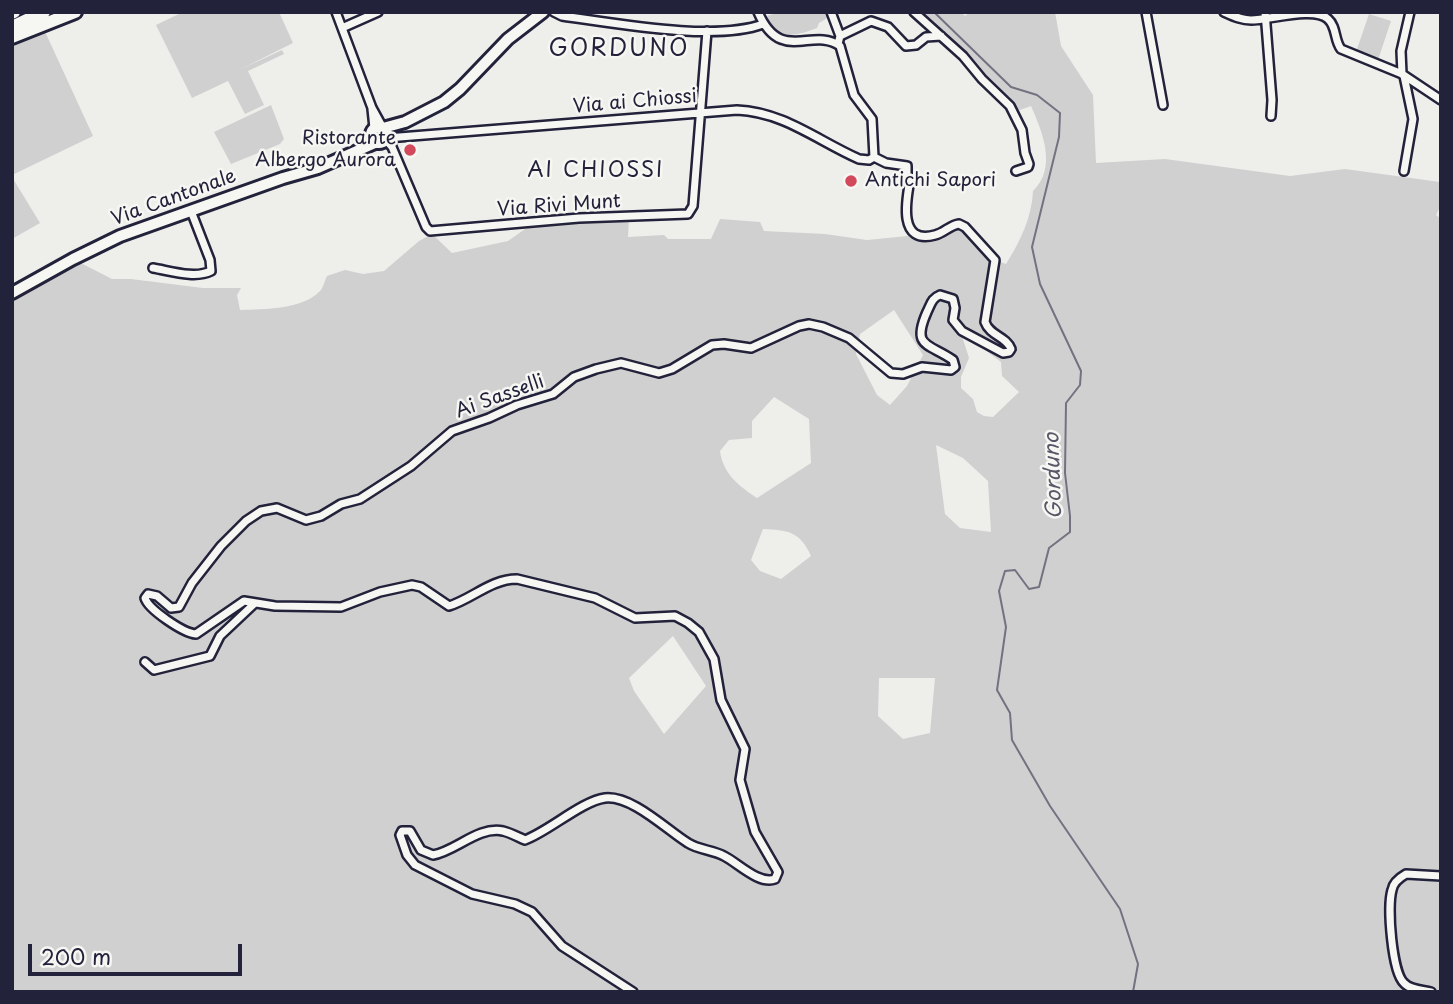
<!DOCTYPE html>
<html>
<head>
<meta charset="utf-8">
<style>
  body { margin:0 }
  #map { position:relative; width:1453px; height:1004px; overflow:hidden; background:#eeeeeb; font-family:"Playpen Sans",sans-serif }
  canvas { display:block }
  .frame { position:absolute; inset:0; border:14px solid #22223b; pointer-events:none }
  .scale { position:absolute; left:28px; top:944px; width:214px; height:32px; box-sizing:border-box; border:4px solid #22223b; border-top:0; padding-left:9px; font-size:21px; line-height:24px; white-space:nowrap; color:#22223b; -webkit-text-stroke:5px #f6f6f2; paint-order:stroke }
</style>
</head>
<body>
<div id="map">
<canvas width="1453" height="1004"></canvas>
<div class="frame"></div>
<div class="scale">200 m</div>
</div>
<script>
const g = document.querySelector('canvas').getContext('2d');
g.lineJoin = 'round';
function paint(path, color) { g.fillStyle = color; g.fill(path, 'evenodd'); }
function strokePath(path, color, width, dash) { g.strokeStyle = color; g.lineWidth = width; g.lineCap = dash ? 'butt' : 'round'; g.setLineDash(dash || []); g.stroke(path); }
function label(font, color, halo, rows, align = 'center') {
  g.font = font + ' "Playpen Sans",sans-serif'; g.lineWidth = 5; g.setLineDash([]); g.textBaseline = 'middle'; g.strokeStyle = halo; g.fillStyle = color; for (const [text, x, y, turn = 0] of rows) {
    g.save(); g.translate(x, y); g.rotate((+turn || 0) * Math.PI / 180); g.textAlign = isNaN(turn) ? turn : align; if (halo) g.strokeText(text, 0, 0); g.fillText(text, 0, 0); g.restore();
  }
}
paint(new Path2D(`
  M12,12H36L93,136L12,175Z
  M183,12H279L293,43L241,69L282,50L284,54L248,71L264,105L245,114L228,81L192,98L156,25Z
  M780,12H827L829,17L819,23L817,28C801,34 786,39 771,29L767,16Z
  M918,12H961L965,16L970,12H1055L1061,46L1093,95L1096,163L1165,159L1290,176L1345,169L1440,182L1441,205L1436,215L1441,219V992H12V293L73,259L112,279H131L203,288H241L237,295L240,310C264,309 302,310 320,291C323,288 325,280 327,276L345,270L363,274L384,271L419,241L432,234L452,253L508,241L535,222L629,217L628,237L664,235L668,239H711L720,219L760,222L764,231L825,234L867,240L918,235L925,236L959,224L995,260L1006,264C1020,242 1032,217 1033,191C1057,168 1043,133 1031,106L1014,112ZM894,310L923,355L907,386L890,405L877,395L856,354L860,334ZM962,336L972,340L1001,362L1002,376L1019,392L993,417L984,416L977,412L973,399L961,388V377L969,358ZM774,397L809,419L811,463L757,498C739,486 723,474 720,451L729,440L752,438V421ZM936,445L963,458L988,481L991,532L960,528L945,514ZM763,529C787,530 800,531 811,556L781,579L760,571L751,560ZM673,636L706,686L664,734L634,691L629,678ZM879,678H935L930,733L903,739L878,716Z
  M1369,14L1391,21L1378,60L1356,52Z
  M271,105L284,139L280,144L231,164L214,132Z
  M12,177L40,223L12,239Z`), '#d0d0d1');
strokePath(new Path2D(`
  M934,12L1011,87L1037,95L1060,113L1059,137L1032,247L1040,284L1081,371L1080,385L1066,403L1065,473L1070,516V532L1049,548L1039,587L1029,589L1015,570L1005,571L999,591L1006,627L997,690L1010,713L1012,740L1050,806L1120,909L1138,964L1133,992`), '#727281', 2);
const street = new Path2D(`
  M336,12L372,108L383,128
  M554,12L562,16C615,23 714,42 763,24
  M758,12C781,65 812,26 840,46L854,95L872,119L874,157
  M831,12L840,36
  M914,12L963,56L982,79L1010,106L1022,130L1025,153L1029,164L1028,167L1016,171
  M1146,12L1163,105
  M1224,12C1233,16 1241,20 1251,20C1270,20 1314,6 1328,19C1337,27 1334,40 1341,49L1402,74L1441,100
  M1265,12L1272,100L1271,116
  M342,28L378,12
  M838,44L840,36L871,21L888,27L906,46L916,45L926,37L941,36
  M1402,74L1401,51L1410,12
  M372,109L374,128
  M387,138L737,110C784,112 818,141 859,159L869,160L874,157
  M386,140L392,147L426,227L430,231L579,218L688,214L693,206L707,31
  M1404,171L1413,119L1404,76
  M153,268C171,271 195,279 211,271L210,260L191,211
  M145,662L154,670L210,656L220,636L255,603
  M633,992L562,946L532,912L515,904L472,894L415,865L407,855L400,835L402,831H410L421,850L433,855C456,851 478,826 503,831C511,833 518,837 525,840C549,831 582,801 605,798C632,795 668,831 688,843C699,850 713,850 724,856C738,863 759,885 775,879L778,872L755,832L740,780L745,749L721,700L714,659L699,632L688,623L675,616L635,618L595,598L517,579C491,579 472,599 449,606L421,587L412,585L380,592L341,607L275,606L244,601L196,634C183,633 148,609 145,598L148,594L157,596L171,608L179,607L192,583L221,546L246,521L261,511L277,508L306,520L321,516L341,504L360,499L411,466L452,431L489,418L517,405L553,394L574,377L596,369L621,363L659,373L672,369L712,345L724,344L751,348L799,326L809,324L823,327L849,338L891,373L903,374L922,367L951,370L955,367L953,360C929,343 911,348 927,312C931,304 932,298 940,295L953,299L955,308L953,320L962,331L1003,353L1009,352L1011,349C1006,336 990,336 985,322L995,260L965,227L959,224C950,225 944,233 935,235C898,245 906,201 910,180L907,178V166L886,163L874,157
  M1431,992C1422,990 1410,990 1404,983C1392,972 1387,907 1392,890C1393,883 1399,878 1406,874L1441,876`);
const secondary = new Path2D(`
  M371 135a8 8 0 1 1 16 0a8 8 0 1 1-16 0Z
  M383,128L405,122L444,102L460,89L508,39L543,12
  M12,293L73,259L120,236L283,178L318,168L375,143`);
const highway = new Path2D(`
  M12,13L14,12
  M12,27L44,12
  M12,37L75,12`);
strokePath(street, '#22223b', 12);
strokePath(secondary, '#22223b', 16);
strokePath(highway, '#22223b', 18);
strokePath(street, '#f6f6f2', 7);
strokePath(secondary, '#f6f6f2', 10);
strokePath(highway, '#f6f6f2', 12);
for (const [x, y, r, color] of [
  [410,150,7,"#d1495b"],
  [851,181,7,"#d1495b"]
]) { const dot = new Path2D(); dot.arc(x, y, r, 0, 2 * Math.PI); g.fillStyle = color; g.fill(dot); strokePath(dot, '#f6f6f2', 2.5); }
label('19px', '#22223b', '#f6f6f2', [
  ["Via ai Chiossi",635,102,-5],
  ["Via Cantonale",174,198,-20],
  ["Via Rivi Munt",559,206,-4],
  ["Ai Sasselli",500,397,-20]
]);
label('19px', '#22223b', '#f6f6f2', [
  ["Ristorante",396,139],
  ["Albergo Aurora",396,161],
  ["Antichi Sapori",865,181,"left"]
], 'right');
g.letterSpacing = '2px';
label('21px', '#22223b', '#f6f6f2', [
  ["AI CHIOSSI",596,171]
]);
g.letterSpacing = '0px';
label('italic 21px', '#575769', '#f6f6f2', [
  ["Gorduno",1054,476,-92]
]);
g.letterSpacing = '2px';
label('23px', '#22223b', '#f6f6f2', [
  ["GORDUNO",619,50]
]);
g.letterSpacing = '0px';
</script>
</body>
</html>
